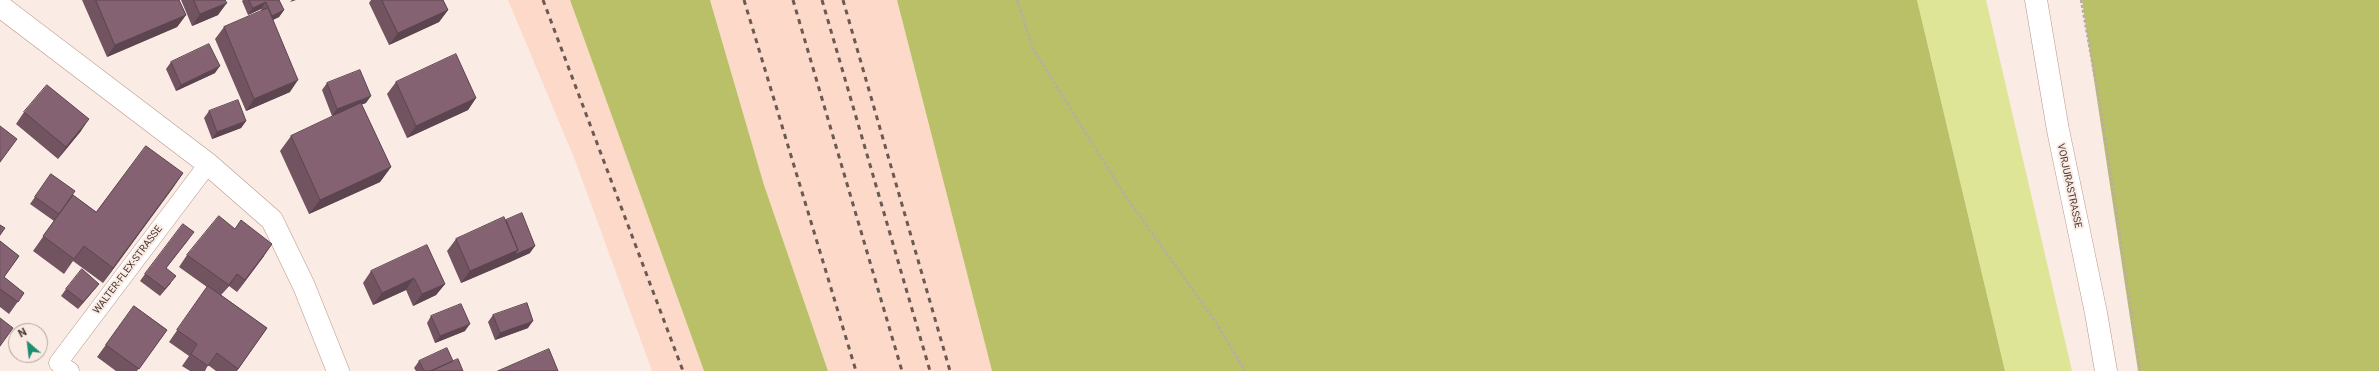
<!DOCTYPE html>
<html>
<head>
<meta charset="utf-8">
<style>
  body { margin:0 }
  #map { position:relative; width:2379px; height:371px; overflow:hidden; background:#faebe4; font-family:Roboto,sans-serif }
  canvas { display:block }
  .north { position:absolute; left:8px; top:323px; width:40px; height:40px; box-sizing:border-box; background:#faebe4; border:1px solid #b2a49d; border-radius:50%; rotate:332deg; font-size:11px; font-weight:700; line-height:16px; text-align:center; color:#473932 }
  .north::after { content:''; display:block; margin:auto; width:14px; height:18px; background:#1d8e6f; clip-path:polygon(50% 0,100% 100%,50% 72%,0 100%) }
</style>
</head>
<body>
<div id="map">
<canvas width="2379" height="371"></canvas>
<div class="north">N</div>
</div>
<script>
const g = document.querySelector('canvas').getContext('2d');
g.lineJoin = 'round';
function paint(path, color) { g.fillStyle = color; g.fill(path, 'evenodd'); }
function strokePath(path, color, width, dash) { g.strokeStyle = color; g.lineWidth = width; g.lineCap = dash ? 'butt' : 'round'; g.setLineDash(dash || []); g.stroke(path); }
function label(font, color, halo, rows, align = 'center') {
  g.font = font + ' Roboto,sans-serif'; g.lineWidth = 4; g.setLineDash([]); g.textBaseline = 'middle'; g.strokeStyle = halo; g.fillStyle = color; for (const [text, x, y, turn = 0] of rows) {
    g.save(); g.translate(x, y); g.rotate((+turn || 0) * Math.PI / 180); g.textAlign = isNaN(turn) ? turn : align; if (halo) g.strokeText(text, 0, 0); g.fillText(text, 0, 0); g.restore();
  }
}
paint(new Path2D(`
  M508,0H570L704,371H652L575,160Z
  M710,0H897L992,371H828L764,185Z`), '#fdd9c9');
paint(new Path2D(`
  M1917,0H1986L2072,371H2005Z`), '#dfe596');
paint(new Path2D(`
  M570,0H710L764,185L828,371H704Z
  M897,0H1917L2005,371H992Z
  M2082,0H2379V371H2138Z`), '#bac067');
const service = new Path2D(`
  M70,371L58,363L208,164`);
const minor = new Path2D(`
  M0,6L208,164L272,220L304,286L338,371`);
const secondary = new Path2D(`
  M2036,0L2058,130L2096,313L2106,371`);
strokePath(service, '#ba9788', 19);
strokePath(minor, '#ba9788', 23);
strokePath(secondary, '#ba9788', 23);
strokePath(new Path2D(`
  M1017,0L1033,49L1124,194L1215,321L1245,371
  M2081,0L2101,111L2140,371`), '#baaba4', 2.5, [3, 2]);
strokePath(service, '#fff', 18);
strokePath(minor, '#fff', 22);
strokePath(secondary, '#fff', 22);
strokePath(new Path2D(`
  M543,0L683,371
  M744,0L856,371
  M793,0L902,371
  M822,0L930,371
  M843,0L950,371`), '#695b54', 3, [5, 5]);
paint(new Path2D(`
  M82,0H179L186,15L177,27L107,57Z
  M181,0H225L218,15L192,26Z
  M243,0H279L284,10L279,17L273,20L290,92L246,111L215,39L224,27L262,11L261,9L248,15L242,1Z
  M371,0H443L448,10L439,22L389,45L369,3Z
  M171,62L215,73L176,91L166,69Z
  M396,82L476,98L468,110L407,138L387,94Z
  M327,83L366,103L361,104L391,167L380,182L309,214L280,151L291,136L343,112L332,116L322,90Z
  M209,111L246,121L241,128L212,139L204,118Z
  M24,112L81,131L58,159L16,124Z
  M183,173L103,283L73,261L64,274L33,251L54,221L30,204L51,174L73,195L96,212Z
  M506,220L530,253L510,262L461,283L447,251L456,239Z
  M189,239L166,268L171,283L160,296L140,281L145,274Z
  M0,241L19,256L4,277L24,293L9,314L0,307Z
  M187,255L264,256L237,292L229,286L221,295L267,328L237,371H216L208,365L205,371H190L182,366L189,356L169,342L207,287L179,267Z
  M371,271L445,284L436,295L413,306L406,290L373,305L363,283Z
  M99,284L94,290L78,309L61,296L66,289Z
  M134,306L167,330L137,371H116L97,357Z
  M493,315L528,328L495,340L488,322Z
  M431,316L465,331L435,343L427,323Z
  M419,361H453L463,371H416L414,368Z`), '#725461');
paint(new Path2D(`
  M292,0H296L290,2Z
  M266,2L261,9L248,15L253,8Z
  M227,3L218,15L192,26L200,14Z
  M284,10L279,17L268,22L272,16Z
  M448,10L439,22L389,45L398,33Z
  M186,15L177,27L107,57L115,45Z
  M220,66L215,73L176,91L181,85Z
  M298,80L290,92L246,111L254,99Z
  M371,96L366,103L332,116L337,109Z
  M476,98L468,110L407,138L416,126Z
  M89,119L81,131L58,159L66,147Z
  M246,121L241,128L212,139L217,132Z
  M391,167L380,182L309,214L320,200Z
  M183,173L173,188L103,283L113,268Z
  M272,244L264,256L237,292L245,280Z
  M535,246L530,253L510,262L461,283L470,271L518,250Z
  M237,274L229,286L220,296L229,285Z
  M414,278L406,290L373,305L382,293Z
  M99,284L94,290L78,309L83,302Z
  M445,284L436,295L413,306L422,294Z
  M533,321L528,328L495,340L500,333Z
  M470,324L465,331L435,343L440,336Z`), '#5c454f');
const building = new Path2D(`
  M96,0H179L186,15L115,45Z
  M194,0H225L227,3L200,14Z
  M249,0H279L284,10L272,16L266,2L253,8Z
  M382,0H443L448,10L398,33Z
  M268,8L298,80L254,99L224,27Z
  M209,44L220,66L181,85L171,62Z
  M456,54L476,98L416,126L396,82Z
  M360,70L371,96L337,109L327,83Z
  M47,85L89,119L66,147L24,112Z
  M238,100L246,121L217,132L209,111Z
  M361,103L391,167L320,200L291,136Z
  M0,126L17,139L0,162Z
  M146,146L183,173L113,268L84,246L74,259L43,236L73,195L96,212Z
  M51,174L75,191L59,214L35,197Z
  M522,213L535,246L514,255L518,250L506,220Z
  M219,216L235,229L241,220L272,244L245,280L237,274L229,285L187,255Z
  M504,217L518,250L470,271L456,239Z
  M183,224L194,232L166,268L176,276L165,289L145,274Z
  M0,225L5,228L0,235Z
  M0,241L19,256L4,277L24,293L18,302L0,289Z
  M427,245L445,284L422,294L414,278L382,293L371,271Z
  M82,269L99,284L83,302L66,289Z
  M208,286L267,328L238,369L217,353L208,366L191,354L197,344L177,330Z
  M527,303L533,321L500,333L493,315Z
  M461,304L470,324L440,336L431,316Z
  M134,306L167,330L139,369L106,345Z
  M0,318L13,328L0,346Z
  M447,348L453,361L431,371H424L419,361Z
  M549,349L558,371H498Z
  M458,359L463,371H431Z`);
paint(building, '#846271');
strokePath(building, '#5c454f', 1);
label('10px', '#473932', '#faebe4', [
  ["VORJURASTRASSE",2069,186,78],
  ["WALTER-FLEX-STRASSE",128,270,-53]
]);
</script>
</body>
</html>
